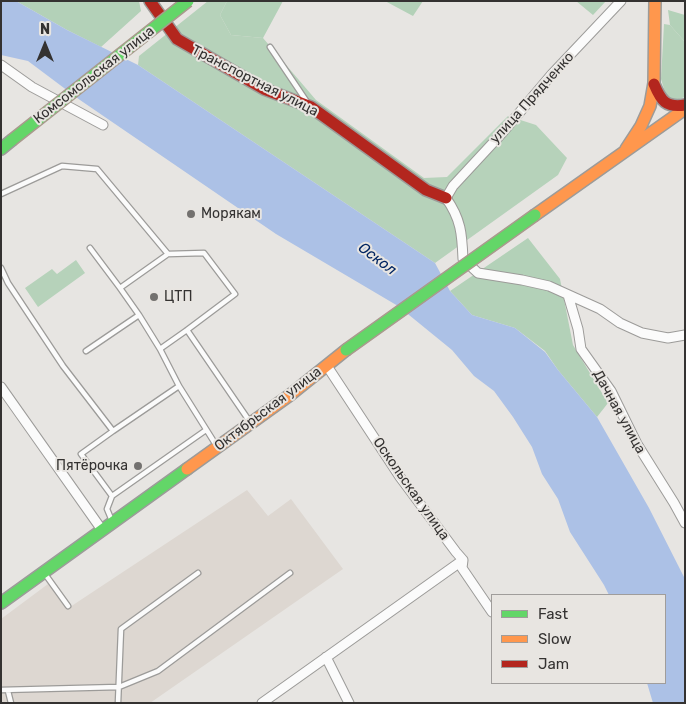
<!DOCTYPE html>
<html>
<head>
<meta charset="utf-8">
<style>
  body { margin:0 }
  #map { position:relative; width:686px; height:704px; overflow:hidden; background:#e7e5e2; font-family:Rubik,sans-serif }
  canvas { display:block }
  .frame { position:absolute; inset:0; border:2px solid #343231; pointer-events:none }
  .legend { position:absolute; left:491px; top:594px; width:175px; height:90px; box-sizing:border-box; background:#e8e5e1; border:1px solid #a09d9b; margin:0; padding:6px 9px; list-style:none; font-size:15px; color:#343231 }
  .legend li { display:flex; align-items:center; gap:10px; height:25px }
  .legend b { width:25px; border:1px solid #a09d9b }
  .north { position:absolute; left:20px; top:20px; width:50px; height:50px; -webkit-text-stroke:4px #e8e5e1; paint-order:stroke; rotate:0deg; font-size:14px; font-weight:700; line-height:20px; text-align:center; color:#343231 }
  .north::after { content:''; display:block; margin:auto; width:18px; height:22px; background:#343231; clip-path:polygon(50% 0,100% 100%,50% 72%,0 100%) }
</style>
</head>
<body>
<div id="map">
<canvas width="686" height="704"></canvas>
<div class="frame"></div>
<ul class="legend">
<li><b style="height:6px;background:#63d668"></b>Fast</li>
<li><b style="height:6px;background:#ff974d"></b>Slow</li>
<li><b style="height:6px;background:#b3261e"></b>Jam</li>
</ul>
<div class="north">N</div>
</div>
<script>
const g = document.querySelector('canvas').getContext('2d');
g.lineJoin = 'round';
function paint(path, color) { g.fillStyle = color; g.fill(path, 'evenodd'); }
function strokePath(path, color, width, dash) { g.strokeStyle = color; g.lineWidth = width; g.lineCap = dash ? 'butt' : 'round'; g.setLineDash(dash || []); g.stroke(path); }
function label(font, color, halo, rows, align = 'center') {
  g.font = font + ' Rubik,sans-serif'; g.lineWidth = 4; g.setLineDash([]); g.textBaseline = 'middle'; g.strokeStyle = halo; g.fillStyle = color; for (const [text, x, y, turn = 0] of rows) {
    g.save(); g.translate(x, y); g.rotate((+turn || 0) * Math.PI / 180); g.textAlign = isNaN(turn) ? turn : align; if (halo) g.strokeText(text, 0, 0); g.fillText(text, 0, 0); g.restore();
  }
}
paint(new Path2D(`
  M247,490L268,516L291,499L343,569L150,703H1V619L48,584L70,607Z`), '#ddd7d1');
paint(new Path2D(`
  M208,1H227L220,15L231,35L263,38L316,100L424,178L447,177L508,116L536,125L567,158L558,175L435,263L138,65L139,56Z
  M664,24L670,25L685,42V97L676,100L669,99L664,89L661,79Z
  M76,260L85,273L38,307L25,288L52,269L57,274Z`), '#b6d2ba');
paint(new Path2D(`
  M16,1H139L141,11L101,47L67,30Z
  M227,1H283L263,38L231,35L220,15Z
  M385,1H423L413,16Z
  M576,1H606L593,15Z
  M668,10L685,15V42L670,25Z
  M528,238L560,279L573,345L608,403L597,417L558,370L545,351L515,328L472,315L450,291Z`), '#b3d1b8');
paint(new Path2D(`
  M1,1H16L67,30L138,65L435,263L450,291L472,315L515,328L545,352L558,370L597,417L649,508L685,579V703H653L647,683H665V595H609L604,585L570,532L558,499L542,474L532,447L513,417L494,391L474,376L452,350L398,306L276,234L80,100L28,61L1,55Z`), '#acc1e6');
const lane = new Path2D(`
  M270,47L307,102
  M1,194L62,166L97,169L168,254
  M90,248L120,288
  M204,253L235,294L187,330L160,349L139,315L120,288L168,254Z
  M1,268L8,283L63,366L113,431L81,454L112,496L206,430
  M187,330L250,422
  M160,349L179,386L216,445
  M86,351L139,315
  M113,431L179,386
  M112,521L107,509L112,496
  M45,574L68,606
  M1,690L119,687L158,671L290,573
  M8,691L11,703
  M118,703L121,629L198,573`);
const street = new Path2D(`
  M621,1L552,74L503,132L453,186L446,198C461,219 462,234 463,259L478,273L522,280L549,286L600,309L620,323L642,333L668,338L685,335
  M1,65L32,87L103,125
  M568,295L578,329L581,349L611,391L637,444L674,503L685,523
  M327,366L400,477L456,552L463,560L462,568L492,612
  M1,387L102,530
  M326,657L349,703
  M262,703L463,560`);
const fast = new Path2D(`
  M1,149L12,140
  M1,603L187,469`);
const slow = new Path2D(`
  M626,149L641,126L650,106L654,83L655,1
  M535,215L685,109
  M187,469L290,395L346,350`);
const jam = new Path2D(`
  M150,1L177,39L264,89L311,107L426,190L446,198
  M654,84C661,101 666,108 685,105`);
strokePath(lane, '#9c9b99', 7);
strokePath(street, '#9c9b99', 11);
strokePath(fast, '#9c9b99', 14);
strokePath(slow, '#9c9b99', 14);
strokePath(jam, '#9c9b99', 14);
strokePath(lane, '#fbfbfb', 4.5);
strokePath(street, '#fbfbfb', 9);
strokePath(fast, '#63d668', 11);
strokePath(slow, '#ff974d', 11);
strokePath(jam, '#b3261e', 11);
const fastBridge = new Path2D(`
  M12,140L188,1
  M346,350L535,215`);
strokePath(fastBridge, '#a99a8d', 14, []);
strokePath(fastBridge, '#63d668', 11);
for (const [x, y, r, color] of [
  [191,214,5,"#73716f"],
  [154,297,5,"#73716f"],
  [138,466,5,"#73716f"]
]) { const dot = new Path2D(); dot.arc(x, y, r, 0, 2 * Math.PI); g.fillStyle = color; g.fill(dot); strokePath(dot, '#e8e5e1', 2); }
label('14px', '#343231', '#e8e5e1', [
  ["Комсомольская улица",94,75,-38],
  ["Транспортная улица",255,81,27],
  ["улица Прядченко",532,98,-48],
  ["Октябрьская улица",268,409,-37],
  ["Дачная улица",619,412,61],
  ["Оскольская улица",411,489,55]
]);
label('14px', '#343231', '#e8e5e1', [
  ["Морякам",201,214],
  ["ЦТП",164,297],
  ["Пятёрочка",128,466,"right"]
], 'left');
label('italic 15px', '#012561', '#e8e5e1', [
  ["Оскол",377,259,37]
]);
</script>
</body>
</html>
